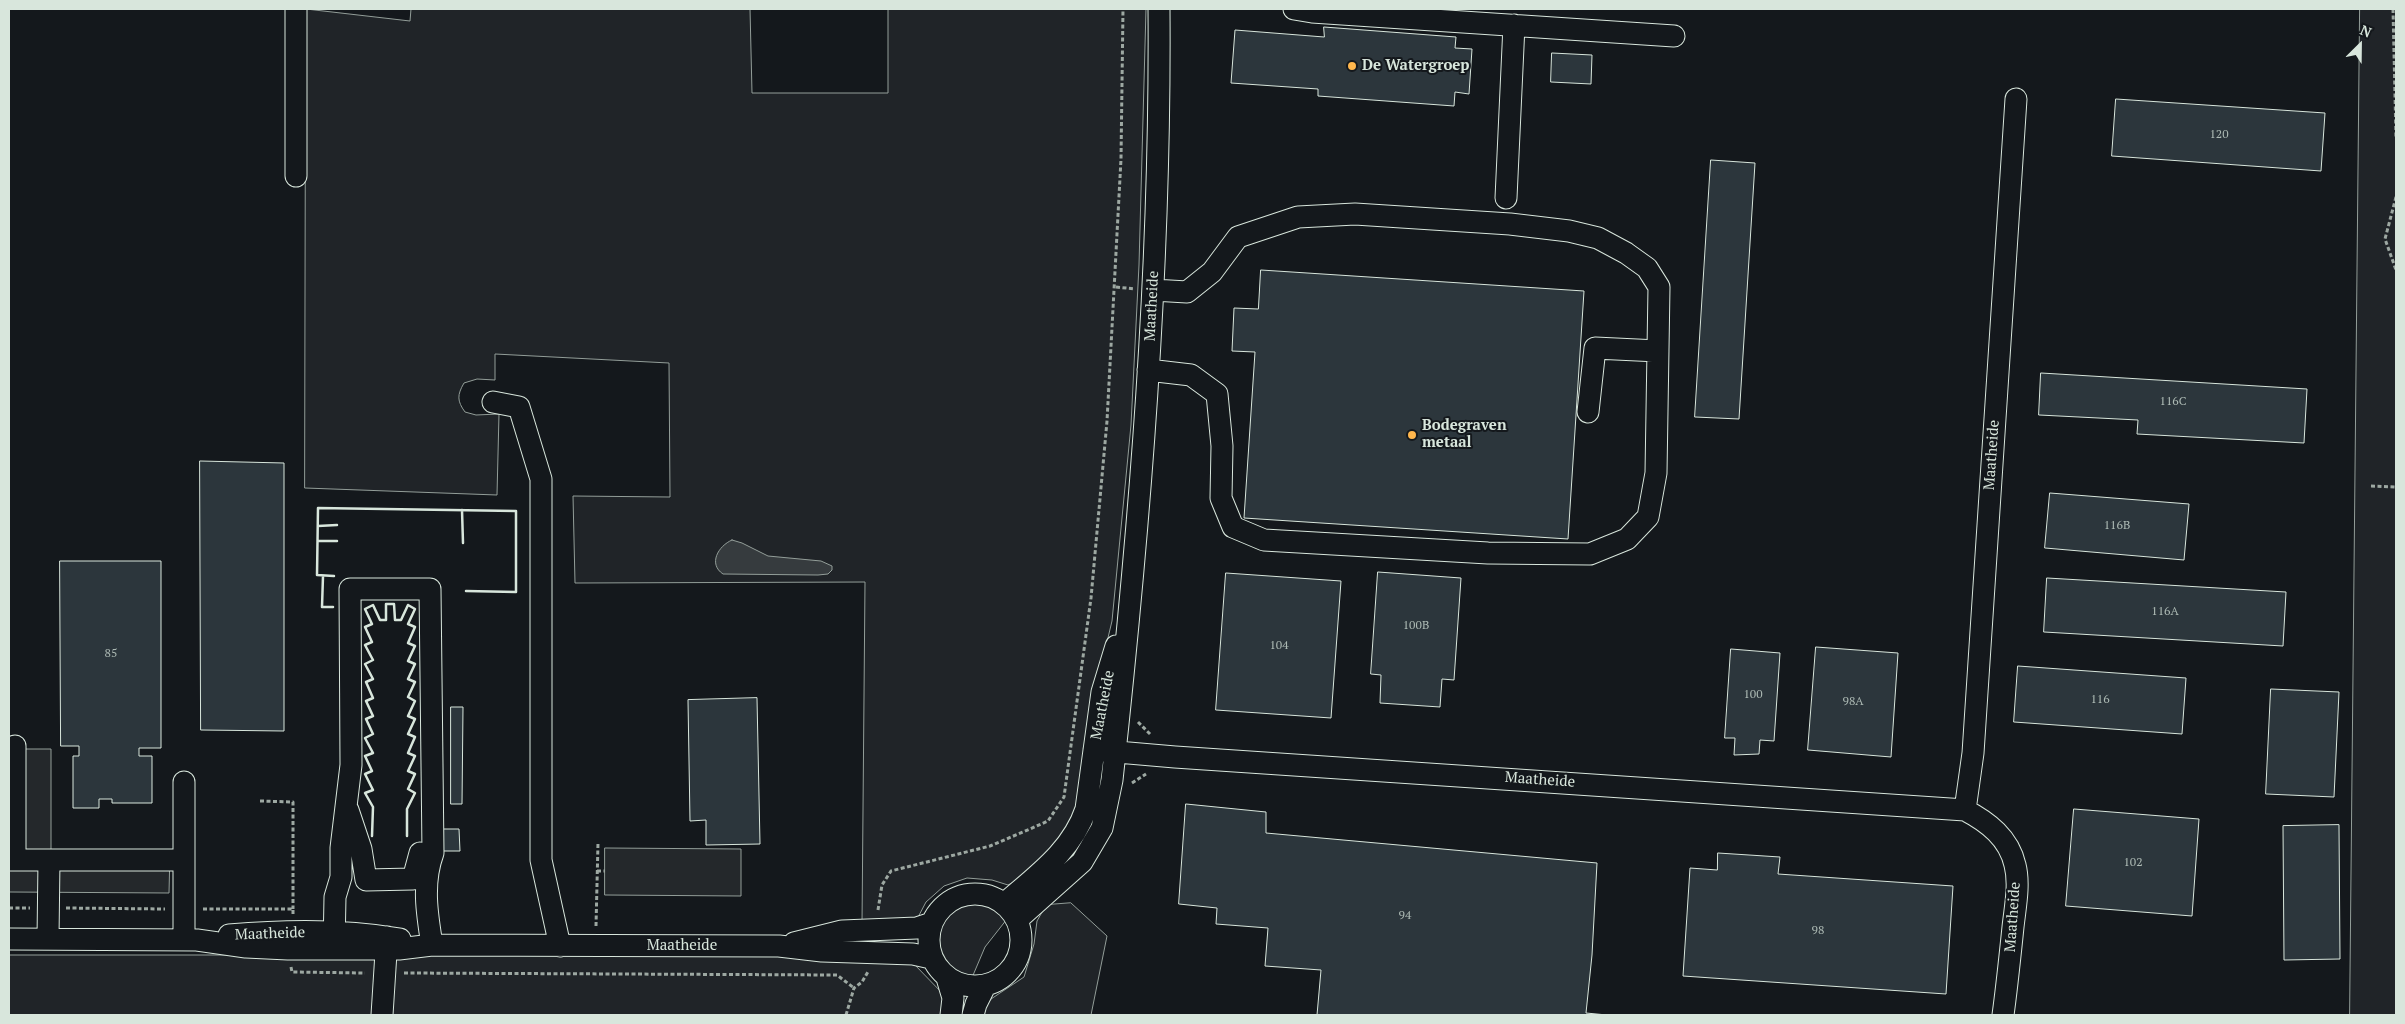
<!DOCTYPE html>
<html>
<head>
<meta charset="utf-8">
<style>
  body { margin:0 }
  #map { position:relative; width:2405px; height:1024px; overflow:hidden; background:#14181c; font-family:"PT Serif",serif }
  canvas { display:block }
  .frame { position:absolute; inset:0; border:10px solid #d8e6dc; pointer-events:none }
  .north { position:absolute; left:2335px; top:20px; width:50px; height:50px; -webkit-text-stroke:4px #14181c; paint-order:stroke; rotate:23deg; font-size:14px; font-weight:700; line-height:20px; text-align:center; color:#d8e6dc }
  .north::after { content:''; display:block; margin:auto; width:18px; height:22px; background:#d8e6dc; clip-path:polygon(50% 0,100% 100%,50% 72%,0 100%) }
</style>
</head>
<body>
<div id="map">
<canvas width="2405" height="1024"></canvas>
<div class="frame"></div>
<div class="north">N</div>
</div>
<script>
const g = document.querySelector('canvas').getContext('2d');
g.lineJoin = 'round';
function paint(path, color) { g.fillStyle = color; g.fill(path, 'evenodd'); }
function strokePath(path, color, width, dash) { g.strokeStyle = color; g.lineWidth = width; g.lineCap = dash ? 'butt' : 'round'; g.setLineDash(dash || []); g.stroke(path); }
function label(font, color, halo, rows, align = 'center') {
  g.font = font + ' "PT Serif",serif'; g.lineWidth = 4; g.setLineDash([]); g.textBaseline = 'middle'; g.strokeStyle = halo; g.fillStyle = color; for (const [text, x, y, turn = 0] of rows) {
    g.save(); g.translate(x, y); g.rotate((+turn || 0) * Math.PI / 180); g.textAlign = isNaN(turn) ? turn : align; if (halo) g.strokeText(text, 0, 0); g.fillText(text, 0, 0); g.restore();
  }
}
const green = new Path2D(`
  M306,9L410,21L411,9H750L752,93H888V9H1146L1139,265L1131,425L1112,621L1095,692L1080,814L1062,845L1022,878L1008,885L992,880L967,878L944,886L926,902L915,923H862L865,582L575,583L573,496L670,497L669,363L495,354V380L477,379L464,383C457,395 457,401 465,412L476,415L499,414L497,495L305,488Z
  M2360,9H2396V1015H2350Z
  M973,903L992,907L1007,919L985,947L971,980C924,972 926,911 973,903Z
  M1071,903L1107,936L1091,1015H980L991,999L1024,977L1034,944L1037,921L1046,905Z
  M9,955H853L914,964L945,996L944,1015H9Z`);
paint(green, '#202428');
strokePath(green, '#939e99', 1);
const parking = new Path2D(`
  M9,749H51V852L170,851L169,893L9,892Z
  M605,848L741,849V896L605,895Z`);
paint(parking, '#24282b');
strokePath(parking, '#939e99', 1);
const water = new Path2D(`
  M732,540L742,543L768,556L821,561L832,566V570L828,574L818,575L723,574C708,564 718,546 732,540Z`);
paint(water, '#363b3e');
strokePath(water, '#939e99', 1);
const building = new Path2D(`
  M1324,27L1456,37L1455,48L1472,49L1469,94L1455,92L1454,106L1318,96V89L1231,83L1235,30L1324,37Z
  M1552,53L1592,55L1591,84L1551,82Z
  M2116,99L2325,113L2321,171L2112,156Z
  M1711,160L1755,163L1739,419L1695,417Z
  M1261,270L1584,291L1568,539L1244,518L1255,352L1232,351L1234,308L1258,309Z
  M2041,373L2307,389L2304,443L2137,434L2138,420L2039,415Z
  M200,461L284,463V731L201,730Z
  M2050,493L2189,504L2184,560L2045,548Z
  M60,561H161V748H139V756H152V803H112V799H99V808H73V756H79V746H61Z
  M1378,572L1461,578L1454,680L1442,679L1440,707L1380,703L1381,675L1371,674Z
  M1226,573L1341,581L1331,718L1216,710Z
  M2047,578L2286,592L2283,646L2044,632Z
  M1816,647L1898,653L1891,757L1808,750Z
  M1731,649L1780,653L1774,741L1760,740L1759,754L1734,755L1735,738H1725Z
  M2018,666L2186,678L2182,734L2014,722Z
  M2271,689L2339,692L2334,797L2266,794Z
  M757,698L760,844L706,845V820L690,821L688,700Z
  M451,707H463L462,804H451Z
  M1186,804L1266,812V833L1597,863L1592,955L1586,1013L1607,1015H1317L1321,970L1265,966L1268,928L1216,924L1217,908L1179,904Z
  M2074,809L2199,819L2192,916L2066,906Z
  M2339,825L2340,959L2284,960L2283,826Z
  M443,829H459L460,851H443Z
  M1718,853L1780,857L1778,874L1953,886L1946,994L1683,976L1690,868L1717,870Z`);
paint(building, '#2c363c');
strokePath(building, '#d8e6dc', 1);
const minor = new Path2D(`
  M296,9V176
  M1294,9L1312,12L1674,36
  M1506,198L1514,25
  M1148,370L1191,375L1217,394L1222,446L1221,498L1233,527L1264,540L1488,553L1590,554L1627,539L1648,517L1656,473L1659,287L1647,268L1626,253L1598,238L1569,231L1510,224L1355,214L1298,217L1238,237L1212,272L1187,292L1153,290
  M493,402L519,407L541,479V860L560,946
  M1588,412L1595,348L1658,351
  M15,746V860
  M1094,750L1175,757L1965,810C1988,822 2009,838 2015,865C2020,884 2015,908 2013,927C2010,956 2007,986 2003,1015
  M184,782V940
  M348,810L361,849L366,880L413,879L420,853
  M1965,810L1973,753L2016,99
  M9,860H184
  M929 940a46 46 0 1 1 92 0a46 46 0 1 1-92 0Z
  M1004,904C1036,876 1072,851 1086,809L1102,692L1116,646
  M1017,920L1082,862L1102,828L1112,780C1140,524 1161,266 1159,9
  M229,935C285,930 344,929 400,939
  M9,939L197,940L246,947L288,949H399L432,945L779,946L822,951L913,954L931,958
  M48,939L49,860
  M794,943L842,931L917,928L932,923
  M334,949L335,897L341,877V848L351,765L350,589H430L433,853C422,883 427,914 432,945
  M947,978L953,998L951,1015
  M382,1015L387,937
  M973,1015L976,1004L985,986`);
strokePath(minor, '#d8e6dc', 23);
strokePath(new Path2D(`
  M2393,9L2396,138
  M2396,197L2385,239L2396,270
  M1116,287L1135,289
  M2371,486L2396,487
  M1138,722L1151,735
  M1132,783L1146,774
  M260,801L293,802V909
  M597,871H605
  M9,908H30
  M66,908L165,909
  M203,909H293V914
  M878,910L882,885L891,871L990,846L1030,829L1048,821L1064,797L1091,598L1107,421L1121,159L1123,9
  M596,926L598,843
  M291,967L292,972L365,973
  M404,973L837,975L854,988
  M846,1015L854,988L862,982L869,970`), '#9da8a2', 3, [4, 2.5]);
strokePath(minor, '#14181c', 21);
strokePath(new Path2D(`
  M462,510L463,543
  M318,526L337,525
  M318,541H337
  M323,576L322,607H333
  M334,576L317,575L318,508L516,511V592L466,591
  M372,836L373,807L365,793L373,790L365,774L372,771L365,756L373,753L365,738L373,734L366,719L373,716L366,701L373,698L366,682L373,679L365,664L373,660L365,645L372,642L365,627L372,624L365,609L373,605L380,620H386V604H394L395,620H401L408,605L415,609L408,624L415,627L408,643L415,646L408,661L415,664L408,679L415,682L408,697L415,701L408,716L415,719L408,734L415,737L408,753L415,756L408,771L415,774L408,789L415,793L407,809V836`), '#d8e6dc', 2.5);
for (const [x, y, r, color] of [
  [1352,66,5,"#ffb74d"],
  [1412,435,5,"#ffb74d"]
]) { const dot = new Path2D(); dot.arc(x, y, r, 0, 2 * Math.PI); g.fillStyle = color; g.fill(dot); strokePath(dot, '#14181c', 2); }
label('12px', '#adbab4', null, [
  ["120",2219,135],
  ["116C",2173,402],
  ["116B",2117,526],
  ["116A",2165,612],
  ["100B",1416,626],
  ["104",1279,646],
  ["85",111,654],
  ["100",1753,695],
  ["116",2100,700],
  ["98A",1853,702],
  ["102",2133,863],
  ["94",1405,916],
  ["98",1818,931]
]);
label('bold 15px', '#d8e6dc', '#14181c', [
  ["De Watergroep",1362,66],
  ["Bodegraven",1422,426],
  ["metaal",1422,443]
], 'left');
label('15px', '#d8e6dc', '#14181c', [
  ["Maatheide",1152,306,-87],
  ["Maatheide",1992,455,-86],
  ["Maatheide",1103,705,-79],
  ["Maatheide",1540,780,4],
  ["Maatheide",2013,917,-86],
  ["Maatheide",270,934,-2],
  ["Maatheide",682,946]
]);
</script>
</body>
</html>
